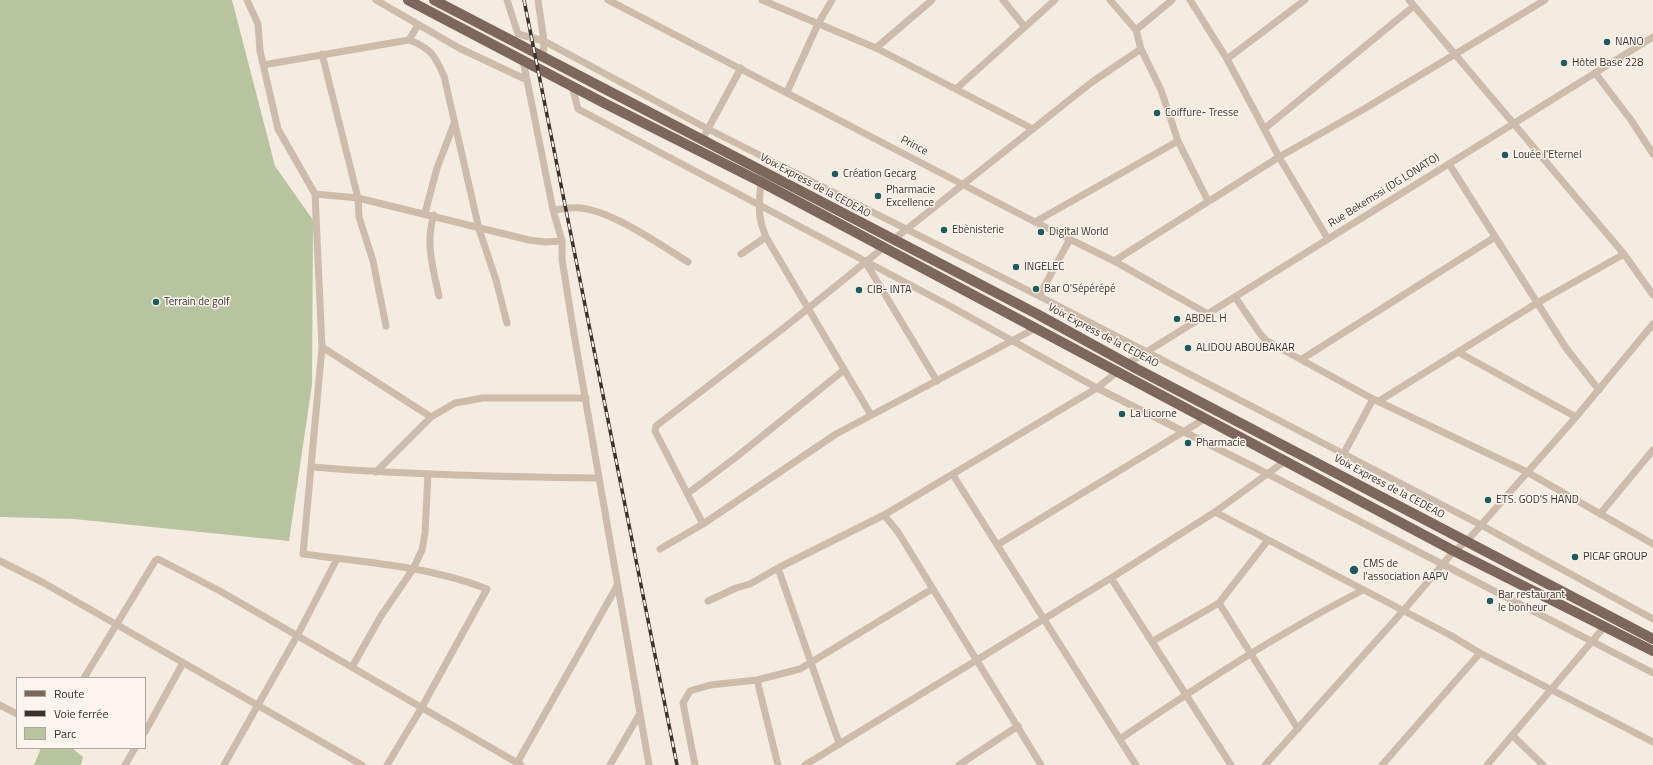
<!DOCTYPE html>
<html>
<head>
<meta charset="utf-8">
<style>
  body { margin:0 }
  #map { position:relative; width:1653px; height:765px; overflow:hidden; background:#f4ebe1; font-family:"Titillium Web",sans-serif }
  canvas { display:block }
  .legend { position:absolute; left:16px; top:677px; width:130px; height:72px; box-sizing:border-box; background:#fbf5ee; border:1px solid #aea6a0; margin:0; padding:5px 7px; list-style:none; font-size:12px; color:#3b302b }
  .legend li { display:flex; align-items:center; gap:8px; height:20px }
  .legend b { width:20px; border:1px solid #aea6a0 }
</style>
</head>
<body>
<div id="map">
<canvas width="1653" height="765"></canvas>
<ul class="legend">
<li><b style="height:5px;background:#7d675c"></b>Route</li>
<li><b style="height:5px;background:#3b302b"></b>Voie ferrée</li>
<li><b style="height:11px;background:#b8c4a0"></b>Parc</li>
</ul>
</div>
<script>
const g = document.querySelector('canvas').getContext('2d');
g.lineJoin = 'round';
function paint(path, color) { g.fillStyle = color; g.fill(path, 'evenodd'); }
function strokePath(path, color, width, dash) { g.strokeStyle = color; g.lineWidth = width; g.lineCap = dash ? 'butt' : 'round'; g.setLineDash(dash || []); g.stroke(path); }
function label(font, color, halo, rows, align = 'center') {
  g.font = font + ' "Titillium Web",sans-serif'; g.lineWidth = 3; g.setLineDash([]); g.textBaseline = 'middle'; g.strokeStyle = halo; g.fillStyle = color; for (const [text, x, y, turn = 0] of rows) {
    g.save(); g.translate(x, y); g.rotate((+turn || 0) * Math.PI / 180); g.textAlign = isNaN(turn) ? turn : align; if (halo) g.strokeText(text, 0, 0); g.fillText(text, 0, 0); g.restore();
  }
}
paint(new Path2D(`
  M0,0H232L275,166L313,220L312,384L289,541L74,519L0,517Z
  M41,748H72L83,757L81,765H34Z`), '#b8c4a0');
strokePath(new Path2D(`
  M247,0L258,24L260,51L278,129L315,194L322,347L303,554C364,562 429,566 487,589L422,707L387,765
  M376,0L459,48L527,80
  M507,0L518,34L544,41L708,129L1039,296L1481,525L1653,619
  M538,0L544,41L543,57
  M608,0L1035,222L1114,261L1208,314
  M762,0L876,48L1033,129
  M1003,0L1024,26
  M1110,0L1136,30L1141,49L1161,90L1178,141L1208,201
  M1190,0L1227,59L1279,157L1328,239
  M1409,0L1624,254L1653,295
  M1136,30L1172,0
  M409,40C431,48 435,56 444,76L479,229L496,280L507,323
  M876,48L932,0
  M322,54L358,198L359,217L373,261L386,326
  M1227,59L1305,0
  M523,60L553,210L562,241V259L573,328L649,765
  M263,65L409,40L418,25
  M1596,74L1631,120L1653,154
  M572,86L578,109L950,306L1097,388L1268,474L1653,673
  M957,88L1055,0
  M787,92L818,24L832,0
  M1264,129L1414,6
  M702,140L741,68
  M1449,164L1566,348L1599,390
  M761,182C759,204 757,216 766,237L871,415
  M315,194L358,198L529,240L545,242L562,241
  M553,210C562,209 572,207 581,208C614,212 659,244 688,262
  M425,213L437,168L454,124
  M434,215C425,242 433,269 439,296
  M1035,222L1178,141
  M893,240L1092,82L1141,49
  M741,254L766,237
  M1114,261L1279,157L1364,109L1545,0
  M866,263L937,381
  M1039,296L1070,239
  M1235,297L1261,335L1267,341L1373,399L1527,472L1653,544
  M322,347L431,417
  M1458,352L1576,417
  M1302,359L1495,237
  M1127,364L1653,37
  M1379,401L1537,303L1624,254
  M1343,455L1373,399
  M312,467C407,475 503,477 599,478
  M376,472L431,417L455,403L483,398H586
  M953,475L1136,765
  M687,494L735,458L844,370
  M1215,512L1450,635L1480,653L1653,742
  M1600,514L1653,450
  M884,515L898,532L1041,765
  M703,524L655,431L656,426L785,327L883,248
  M1268,540L1219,603L1298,729
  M997,545L1206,418
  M660,549L703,524L836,434L1036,328
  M0,561L44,583L362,765
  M778,568L839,743
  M1111,578L1231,765
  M708,601L736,588L750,584L778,568L884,515L1097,388L1117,372
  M1153,641L1219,603
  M352,667L381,616L413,569L422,550L425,533L428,474
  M84,678L155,561L158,559L220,591L521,765
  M757,680L778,765
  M0,705L17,714
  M145,732L183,663
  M1512,735L1543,765
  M1120,739C1198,686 1279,633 1363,590
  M517,763L617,586
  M125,765L135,748
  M224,765L297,636L337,559
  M610,765L639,715
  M695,765L683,703L690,691L710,685L757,680L800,669L932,589
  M805,765L1111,578L1215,512L1285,461
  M959,765L1018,726
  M1265,765L1403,611L1454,551L1467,541L1576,417L1653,324
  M1382,765L1480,653
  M1487,765L1605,626`), '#cdbbac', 7);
strokePath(new Path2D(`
  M408,0L604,103L761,182L1454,551L1653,651
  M434,0L1037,314L1137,369L1653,639`), '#7d675c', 10);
const rail = new Path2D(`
  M524,0L677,765`);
strokePath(rail, '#3b302b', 3.5);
strokePath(rail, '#fbf5ee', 2, [6]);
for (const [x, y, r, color] of [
  [1607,42,4,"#1f5a5e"],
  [1564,63,4,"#1f5a5e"],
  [1157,113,4,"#1f5a5e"],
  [1505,155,4,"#1f5a5e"],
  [835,174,4,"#1f5a5e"],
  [878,196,4,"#1f5a5e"],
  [944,230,4,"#1f5a5e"],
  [1041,232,4,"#1f5a5e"],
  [1016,267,4,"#1f5a5e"],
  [1036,289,4,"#1f5a5e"],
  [859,290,4,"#1f5a5e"],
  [156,302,4,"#1f5a5e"],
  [1177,319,4,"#1f5a5e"],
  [1188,348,4,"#1f5a5e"],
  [1122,414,4,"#1f5a5e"],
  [1188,443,4,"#1f5a5e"],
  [1488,500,4,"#1f5a5e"],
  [1575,557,4,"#1f5a5e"],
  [1354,570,5,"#1f5a5e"],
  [1490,601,4,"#1f5a5e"]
]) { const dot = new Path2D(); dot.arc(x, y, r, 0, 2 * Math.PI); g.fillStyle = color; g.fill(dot); strokePath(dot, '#fbf5ee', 1.5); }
label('11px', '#3b302b', '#fbf5ee', [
  ["NANO",1615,42],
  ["Hôtel Base 228",1572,63],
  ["Coiffure- Tresse",1165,113],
  ["Louée l'Eternel",1513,155],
  ["Création Gecarg",843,174],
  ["Pharmacie",886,190],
  ["Excellence",886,203],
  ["Ebènisterie",952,230],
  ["Digital World",1049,232],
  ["INGELEC",1024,267],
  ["Bar O'Sépérépé",1044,289],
  ["CIB- INTA",867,290],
  ["Terrain de golf",164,302],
  ["ABDEL H",1185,319],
  ["ALIDOU ABOUBAKAR",1196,348],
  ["La Licorne",1130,414],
  ["Pharmacie",1196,443],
  ["ETS. GOD'S HAND",1496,500],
  ["PICAF GROUP",1583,557],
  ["CMS de",1363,564],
  ["l'association AAPV",1363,577],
  ["Bar restaurant",1498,595],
  ["le bonheur",1498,608]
], 'left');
label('11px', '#3b302b', '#fbf5ee', [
  ["Prince",914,146,27],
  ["Voix Express de la CEDEAO",815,186,28],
  ["Rue Bekemssi (DG LONATO)",1384,191,-32],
  ["Voix Express de la CEDEAO",1103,336,28],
  ["Voix Express de la CEDEAO",1389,487,28]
]);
</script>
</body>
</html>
